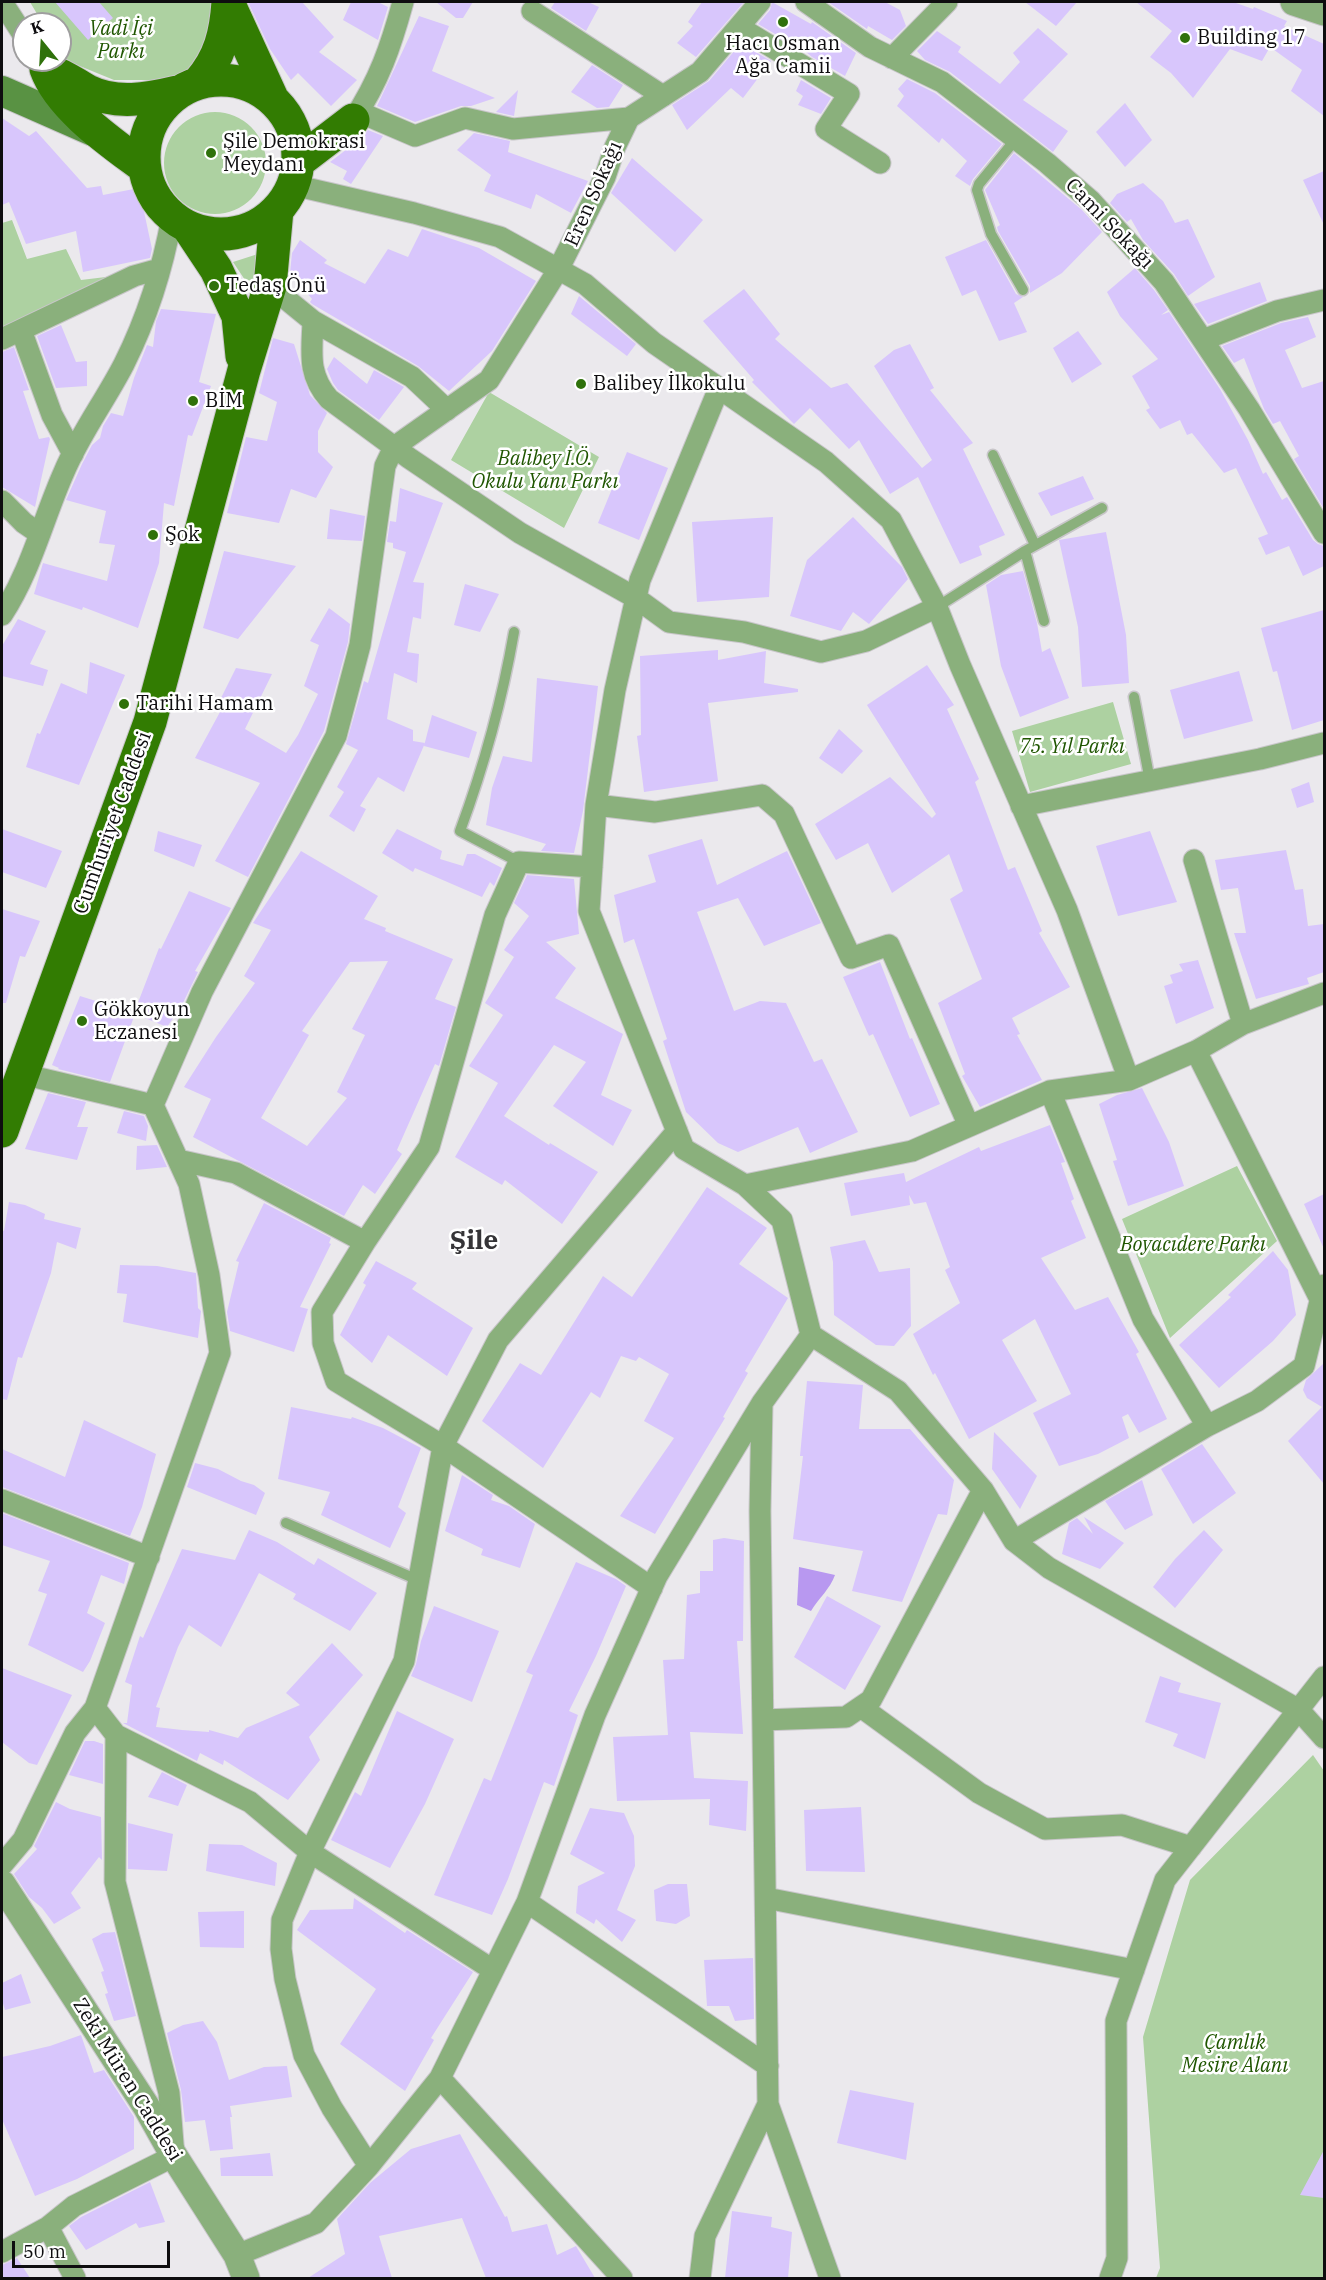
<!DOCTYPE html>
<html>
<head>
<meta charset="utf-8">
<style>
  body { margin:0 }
  #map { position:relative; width:1326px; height:2280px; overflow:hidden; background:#ebe9ed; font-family:"IBM Plex Serif",serif }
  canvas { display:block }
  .frame { position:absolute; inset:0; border:3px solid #0e0d0f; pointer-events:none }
  .north { position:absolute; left:12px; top:12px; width:60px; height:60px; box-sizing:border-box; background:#fff; border:2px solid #9f9e9f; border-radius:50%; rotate:342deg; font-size:16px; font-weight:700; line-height:24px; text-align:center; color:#0e0d0f }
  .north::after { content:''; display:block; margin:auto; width:21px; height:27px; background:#2f710b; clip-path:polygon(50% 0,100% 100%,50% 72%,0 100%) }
  .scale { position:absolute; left:12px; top:2241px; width:158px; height:27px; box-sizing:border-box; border:3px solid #0e0d0f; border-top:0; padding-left:8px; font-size:18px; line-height:21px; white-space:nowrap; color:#0e0d0f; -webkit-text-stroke:4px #fff; paint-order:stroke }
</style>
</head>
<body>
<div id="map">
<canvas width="1326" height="2280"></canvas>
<div class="frame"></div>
<div class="north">K</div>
<div class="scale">50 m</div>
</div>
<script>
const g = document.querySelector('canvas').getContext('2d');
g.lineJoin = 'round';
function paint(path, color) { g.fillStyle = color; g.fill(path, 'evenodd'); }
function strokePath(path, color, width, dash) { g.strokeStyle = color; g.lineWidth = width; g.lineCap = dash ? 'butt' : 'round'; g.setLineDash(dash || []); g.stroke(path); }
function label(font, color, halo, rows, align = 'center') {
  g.font = font + ' "IBM Plex Serif",serif'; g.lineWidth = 5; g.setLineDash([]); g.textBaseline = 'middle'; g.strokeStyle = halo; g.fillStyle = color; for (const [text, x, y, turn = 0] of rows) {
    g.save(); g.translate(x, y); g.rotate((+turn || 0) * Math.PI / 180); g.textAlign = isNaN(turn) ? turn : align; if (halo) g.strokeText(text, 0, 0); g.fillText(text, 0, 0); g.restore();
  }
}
paint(new Path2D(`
  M30,2H211L213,27L199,63L170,80H114L65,60L60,52V24H43Z
  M164 163a51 51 0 1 1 102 0a51 51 0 1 1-102 0Z
  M12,220L27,259L66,249L81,280L114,276L2,329V223Z
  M261,253L257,298L233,262Z
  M489,392L599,457L564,528L451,460Z
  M1113,702L1131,764L1030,792L1012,731Z
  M1237,1166L1277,1241L1170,1338L1122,1219Z
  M1313,1755L1324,1771V2278H1156L1160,2268L1143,2037L1190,1880Z`), '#add1a1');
paint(new Path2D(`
  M799,1567L835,1575C830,1589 819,1598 811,1611L797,1605Z`), '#b898f0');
paint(new Path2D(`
  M55,2H99L113,18L88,40Z
  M248,2H302L334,37L319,52L357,80L331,106L298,73L291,80L270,49Z
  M351,2H378L388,7L378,40L343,20Z
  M436,2H473L463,18H456Z
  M555,2H588L599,7L586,31L551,8Z
  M702,2H744L696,57L677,43L693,26L688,22Z
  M772,2L811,24L812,22L856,53L845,76L812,57L789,38L787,41L758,24L770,10Z
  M828,2H885L900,10L906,26L892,40L868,26L867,29Z
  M1025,2H1077L1056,26Z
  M1136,2H1233L1253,9L1254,7L1287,21L1284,26L1324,44V116L1291,91L1302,70L1270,47L1262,61L1230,49L1193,98L1171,73L1150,57L1172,31Z
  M419,16L449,26L432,71L495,98L471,106H461L415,122L377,106Z
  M1038,28L1068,54L1023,100L1068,131L1053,152L950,72L925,60L917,51L937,31L961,47L958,52L1000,84L1020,62L1013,53Z
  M741,43L771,61L743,98L731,88L687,130L672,105L709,81Z
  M592,65L623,85L609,107L597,108L571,92Z
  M907,79L935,93L1002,144L973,179L970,186L955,176L967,161L942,138L939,143L897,106L904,96L898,89Z
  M801,80L831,98L821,114L798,105L803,96L796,91Z
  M518,90L514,116L496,112Z
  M1125,103L1152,140L1125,167L1096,132Z
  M2,118L29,136L36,131L87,188L101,186L103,195L139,188L152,249L150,258L83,272L76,231L26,244L9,202L2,205Z
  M368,130L383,136L351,184L343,179L347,171L330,162L363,137Z
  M474,133L510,141L508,152L588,181L571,213L536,194L531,209L484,191L491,175L457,150Z
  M1014,153L1082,210L1102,232L1062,273L1030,293V286L998,231L997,227L1000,225L985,190Z
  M632,158L703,220L675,252L611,193Z
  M1324,171V225L1303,180Z
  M1143,183L1163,201L1175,223L1188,219L1215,277L1188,296L1174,274L1143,240L1131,219L1127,222L1110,203L1117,194Z
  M422,229L479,248L536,281L492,351L449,391L418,366L312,304L310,302L312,299L290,273L292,253L300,240L327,260L324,263L365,284L388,249L408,257Z
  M986,240L1016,294L1023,297L1014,303L1027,332L999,341L976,290L962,296L945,257Z
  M1135,268L1154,290L1168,310L1161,315L1169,312L1220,389L1248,440L1263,474L1266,472L1282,500L1287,497L1313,540L1318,544L1324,546V566L1303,576L1289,546L1266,555L1258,538L1268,534L1236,468L1224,473L1192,433L1187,435L1180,420L1160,429L1146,410L1150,408L1132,376L1158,359L1120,316L1107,292Z
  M1260,282L1267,301L1208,324L1194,304Z
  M744,289L780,334L775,339L831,388L847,383L922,468L932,460L874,366L894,350L910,344L934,388L930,390L973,443L963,449L1005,535L979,546L982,555L960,564L918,477L890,494L859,440L849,449L810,408L794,424L752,382L754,380L703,321Z
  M579,296L636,344L627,356L571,314Z
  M161,309L216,314L199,382L211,386L192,436L188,435L174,506L164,503L159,563L138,628L83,607L82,610L34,594L43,563L107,581L115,545L99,543L106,511L66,500L82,464L92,445L100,438L103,426L111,413L123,416L134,378L147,345L153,347L156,321Z
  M1308,317L1316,337L1285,350L1302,388L1324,381V509L1294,459L1299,456L1280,421L1273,424L1264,409L1244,358L1234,363L1222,346L1281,323Z
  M61,325L76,362L87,361V386L56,388L37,336Z
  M1078,331L1102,364L1072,383L1053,348Z
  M273,338L294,344L310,395L327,413L318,431V452L333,467L316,498L291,489L279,523L227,513L246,437L267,441L277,402L259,393Z
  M14,347L29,390L23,391L39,439L49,437L50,439L35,507L2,487V352Z
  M334,357L367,384L374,370L404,387L379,420L338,390L333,383L327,369Z
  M627,452L668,468L639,540L598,523Z
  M1083,476L1094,499L1051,516L1038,493Z
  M400,488L443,503L413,582L424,583L421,619L413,617L407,652L419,654L417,683L394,673L387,719L413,730V741L425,743L404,792L378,777L360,806L366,809L354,832L329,816L344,792L337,787L358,750L346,744L364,681L368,683L406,552L393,548V543L387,542L390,521L396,522Z
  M330,509L365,516L362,541L327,539Z
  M773,517L769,597L697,602L692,522Z
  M853,517L902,567L908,579L869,624L853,612L841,631L790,616L807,560Z
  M1106,532L1126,635L1129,683L1082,687L1078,627L1059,540Z
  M224,551L296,566L238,639L203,628Z
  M1023,571L1037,623L1042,652L1050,648L1069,698L1020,717L1001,666L986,585L1001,575Z
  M465,584L499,594L480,632L454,625Z
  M329,608L350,624L348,642L324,731L248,877L215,861L260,783L195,758L220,712L215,710L236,668L272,674L245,729L286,753L298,735L318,694L304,686L319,645L310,641Z
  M1324,610V720L1292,730L1277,671L1273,672L1261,628Z
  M18,619L46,631L30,664L48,670L43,686L2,676V646Z
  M718,650V660L766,651L764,683L798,689V692L708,703L718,781L644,792L637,736L641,735L640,656Z
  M90,662L125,675L79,785L26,767L37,733L40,734L61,683L87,694Z
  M927,665L954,705L947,709L979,779L975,782L1008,870L1015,867L1042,931L1039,933L1070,987L1012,1018L1020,1034L1017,1035L1042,1080L980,1107L962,1076L965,1074L938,1003L982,979L950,899L963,891L949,854L892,893L868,843L836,860L815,824L890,777L932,818L936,814L867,705Z
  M1239,671L1253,721L1184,739L1170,690Z
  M537,678L598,686L583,811L574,853L541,851L546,844L486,825L492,788L503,756L532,762Z
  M432,715L477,732L469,758L424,746Z
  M839,729L863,751L842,774L819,758Z
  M1309,782L1314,802L1297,808L1291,789Z
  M2,829L62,851L46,888L2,872Z
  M397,829L442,851L440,859L463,866L467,854H475L502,868L494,886L490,882L482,897L415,868L413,872L382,853Z
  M158,831L202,845L194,867L154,851Z
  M1150,831L1177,902L1118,916L1096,846Z
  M702,839L717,885L787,851L789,855L821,923L764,946L738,898L697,912L734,1011L760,1001L786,1003L814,1062L822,1059L858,1132L810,1153L798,1127L738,1152L718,1143L686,1112L663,1041L667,1039L634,939L624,943L614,895L656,882L648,855Z
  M1286,850L1295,890L1303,889L1308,926L1324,924V972L1307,978L1309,984L1256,999L1234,933H1246L1238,888L1221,890L1215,860Z
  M301,851L378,896L364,919L386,928L385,931L453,959L435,999L456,1007L439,1066L435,1064L397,1150L402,1154L375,1194L363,1185L344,1216L193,1137L211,1099L184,1087L216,1037L255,983L244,976L271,930L253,923ZM388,961L352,1029L365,1035L337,1092L347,1098L307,1146L261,1118L309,1035L302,1031L350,962Z
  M527,875L574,879L579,934L546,942L576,968L555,998L623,1034L601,1095L632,1110L613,1146L553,1106L586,1062L554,1045L504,1116L549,1145L550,1143L598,1172L562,1224L505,1180L502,1185L455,1157L498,1083L469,1066L503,1015L485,1003L514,957L504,950L529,916L514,903Z
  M189,891L231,908L195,971L198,972L182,1005L167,1027L135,1014L110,1082L58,1069L59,1068L52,1065L80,996L134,1013L159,948L161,949Z
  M2,909L40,921L25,957L20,956L6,1003H2Z
  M1198,960L1214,1008L1176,1024L1164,986L1173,983L1170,975L1183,971L1179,964Z
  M880,962L910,1039L912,1038L940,1104L910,1117L873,1034L869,1036L843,977Z
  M1142,1088L1169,1142L1184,1186L1128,1206L1113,1161L1117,1160L1099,1104L1117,1095Z
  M48,1093L86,1102L77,1127H88L77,1160L25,1149Z
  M124,1111L144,1116L148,1126L146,1141L117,1133Z
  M1050,1125L1065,1162L1061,1163L1074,1199L1071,1201L1086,1238L1041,1258L1075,1310L1108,1297L1139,1352L1136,1354L1167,1419L1139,1433L1128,1414L1122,1417L1129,1438L1098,1454L1059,1466L1033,1413L1071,1394L1035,1319L1002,1340L1037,1401L969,1439L935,1373L933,1375L913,1334L960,1303L945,1270L950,1267L926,1202L914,1204L909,1195L910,1205L851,1216L844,1183L904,1173L906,1182L979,1147L981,1151Z
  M157,1145L167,1167L136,1170L137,1146Z
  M707,1187L767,1228L739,1264L788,1298L745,1371L748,1373L723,1417L725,1418L655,1534L620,1516L674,1438L644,1421L669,1374L639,1357L636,1361L621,1356L600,1398L591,1392L543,1468L482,1421L520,1363L541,1375L603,1276L632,1297Z
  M1324,1194V1249L1304,1204Z
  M9,1202L25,1205L45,1214L44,1219L81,1228L76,1249L57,1242L51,1273L22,1358L18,1357L7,1400L2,1399V1230L4,1231Z
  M264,1203L331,1238L329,1243L331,1244L300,1307L308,1309L294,1352L230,1331L227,1312L239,1262L236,1261Z
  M865,1240L879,1272L910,1268L911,1326L894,1346L876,1345L834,1315L833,1262L830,1247Z
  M1273,1251L1288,1270L1296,1315L1273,1341L1219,1388L1179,1345L1231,1297L1228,1295Z
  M376,1261L417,1283L412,1289L473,1328L447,1376L388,1335L372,1363L340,1335L366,1285L363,1283Z
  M120,1265L157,1266L196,1273L198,1308L201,1311L198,1338L123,1322L127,1294L117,1293Z
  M1324,1363V1484L1288,1441L1322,1407L1307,1398L1303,1390L1306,1380Z
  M807,1381L863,1385L859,1429H910L954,1480L947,1515L938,1514L902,1602L852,1591L863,1551L793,1539L803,1456H800Z
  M291,1407L351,1419L352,1417L383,1428L421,1448L398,1507L406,1513L390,1548L321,1515L330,1492L278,1479Z
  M84,1420L156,1454L142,1507L130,1536L2,1487V1449L65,1477Z
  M994,1432L1037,1476L1020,1509L992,1469Z
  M1202,1444L1236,1493L1193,1524L1161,1469Z
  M195,1463L218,1469L241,1481L254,1485L265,1493L256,1515L187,1487Z
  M462,1475L493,1495L491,1500L509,1506L535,1524L520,1568L481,1555L483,1549L445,1531Z
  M1142,1480L1153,1515L1125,1530L1105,1501Z
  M2,1513L129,1563L124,1584L101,1575L87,1613L105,1623L90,1661L83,1672L28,1645L47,1594L38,1591L50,1561L2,1545Z
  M1084,1517L1124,1543L1100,1569L1062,1554L1069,1523L1077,1518L1093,1534Z
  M249,1530L277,1542L314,1565L318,1558L377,1593L350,1631L293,1599L296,1594L259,1573L221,1647L189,1625L178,1647L156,1707L160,1708L156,1727L182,1730L209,1732V1730L238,1738L246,1728L300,1705L286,1693L332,1643L363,1675L309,1737L320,1760L288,1800L224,1760L223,1765L200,1753L197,1761L123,1723H127L132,1685L125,1682L140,1636L143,1638L182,1549L235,1560Z
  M1204,1530L1223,1550L1175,1608L1153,1587L1175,1559Z
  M724,1538L744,1541L743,1641H737L743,1734L690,1732L694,1778L748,1781L746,1831L709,1825L710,1799L617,1801L613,1737L668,1735L663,1660L684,1659L687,1595L700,1593V1571H713V1540Z
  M576,1562L616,1579L626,1586L596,1656L569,1711L578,1715L554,1786L544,1782L508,1879L492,1915L434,1895L484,1778L491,1781L533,1675L526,1672Z
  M827,1596L881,1626L845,1690L794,1657Z
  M434,1606L499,1631L472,1702L411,1676L416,1664L421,1641Z
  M2,1668L72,1695L37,1765L29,1763L2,1742Z
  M1160,1676L1181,1683L1178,1692L1221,1703L1205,1759L1173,1746L1178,1734L1145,1722Z
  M397,1711L454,1739L425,1804L390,1868L331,1840L355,1792L361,1796Z
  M85,1741H94L103,1744V1784L69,1775Z
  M162,1772L187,1785L178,1806L148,1797Z
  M56,1802L70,1809L101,1817L102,1860L99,1857L71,1893L81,1908L54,1924L42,1908L29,1897L14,1874L37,1849L34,1846Z
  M861,1807L865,1872L806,1871L804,1810Z
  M590,1808L624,1813L634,1836L635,1866L617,1910L636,1920L622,1942L596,1919L594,1924L576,1913L578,1886L605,1873L570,1854Z
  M128,1823L173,1834L167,1871L128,1869Z
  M209,1844L242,1845L277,1863L275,1886L206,1871Z
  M668,1884H687L690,1916L676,1924L656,1921L654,1890Z
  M354,1898L405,1933L407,1930L473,1972L431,2038L434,2040L405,2091L340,2044L376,1989L297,1930L310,1910L353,1909Z
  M244,1911V1948L200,1947L198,1912Z
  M115,1932L136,2016L114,2021L105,1994L108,1993L101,1972L104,1971L92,1939L103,1933Z
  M753,1958L754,2019L735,2021L729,2006H707L704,1960Z
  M21,1974L31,2003L5,2010L2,2000V1983Z
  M203,2021L217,2042L229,2080L264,2067L287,2066L292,2097L230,2106L232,2117H230L233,2149L210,2151L205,2120L185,2122L181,2090L167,2033L183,2025Z
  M81,2035L94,2073L104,2070L134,2117V2149L77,2179L35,2196L2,2119V2057L50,2046Z
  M850,2090L914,2103L906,2160L837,2143Z
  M460,2134L505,2217L507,2216L512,2232L547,2224L557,2255L576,2246L595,2278H486L462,2218L379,2236L392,2278H308L345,2254L337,2219L370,2183L411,2149Z
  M1324,2150V2198L1300,2195Z
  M270,2153L273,2176H221L220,2158Z
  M150,2182L165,2222L139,2228L136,2223L86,2250L69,2226L81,2217Z
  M732,2211L772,2217L771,2227L792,2232L788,2278H725Z
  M17,2258L30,2278H2V2265Z`), '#d8c6fc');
const service = new Path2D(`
  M1016,139L979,184L977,190L991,234L1023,290
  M993,455L1035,545
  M1025,551L1044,621
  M937,607L1025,551L1102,508
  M514,632C502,701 484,766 460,831L519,862
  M1134,697L1150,781
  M286,1523L418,1580`);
const minor = new Path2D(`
  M2,2L24,36
  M806,2L870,47L942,82L1047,163L1091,201L1164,282L1249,409L1324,533
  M532,11L663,96
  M739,27L849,94L826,129L880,163
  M892,58L947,2
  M359,112L415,136L465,118L513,129L629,118L700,72L760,2
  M353,120C379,81 391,46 403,2
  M293,185L414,213L500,237L585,284L654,343L826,462L891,520L937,607L960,665L1067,910L1129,1080
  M270,286L313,321L412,377L447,410
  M313,321C312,352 307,374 329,399L409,458L520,533L636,598L669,622L744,632L821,652L866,641L937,607
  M21,330L52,415L73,454
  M2,339L134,276L159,269
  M1203,340L1277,311L1324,300
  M2,501L24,523L40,534
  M2,615C31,571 43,519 64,472C80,434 105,401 124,364C147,318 163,267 172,217
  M596,805L655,812L762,795L784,814L851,958L889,945L969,1126
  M1021,806L1260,759L1324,743
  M1194,860L1243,1024
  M592,867L519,862L495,915L429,1147L365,1242L322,1312L323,1343L336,1381L443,1446L652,1588
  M1196,1051L1320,1299
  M22,1074L153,1105L189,1184L209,1275L220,1353L95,1708
  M1050,1091L1143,1319L1207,1426
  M153,1105L202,992L336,736L360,645L385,466L394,447L489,380L558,270L605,177L615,147L629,118
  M178,1160L236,1173L365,1242
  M745,1185L912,1151L1050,1091L1129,1080L1196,1051L1243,1024L1324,993
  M811,1335L898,1391L983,1490L1014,1541L1049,1568L1299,1710L1324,1738
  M762,1405L760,1511L768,2104L830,2278
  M2,1500L149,1557
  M1014,1541L1207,1426L1257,1401L1304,1366L1324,1285
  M861,1707L979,1793L1045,1829L1122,1825L1191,1847
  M763,1720L846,1717L871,1700L983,1490
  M2,1865L23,1840L75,1733L95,1708L116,1735L250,1802L310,1852L493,1970
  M766,1898L1134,1970
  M527,1902L768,2066
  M440,2078L622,2278
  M369,2166L332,2108L304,2055L285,1979L281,1949L282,1920L310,1852L404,1661L443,1446L498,1340L677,1131
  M48,2227L75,2278
  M2,2252L48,2227L74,2206L174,2156L169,2093L115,1882L116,1735
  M237,2255L316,2223L369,2166L440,2078L527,1902L595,1715L657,1576L762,1403L811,1335L782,1220L745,1185L684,1149L589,911L596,805L615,690L640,580L719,388
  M700,2278L705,2236L768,2104
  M1110,2278L1117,2258L1116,2021L1165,1880L1324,1677`);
const tertiary = new Path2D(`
  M1294,2L1324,12
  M2,1884L146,2106L174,2156L237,2255L246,2278`);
const secondary = new Path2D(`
  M2,91L93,131`);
const primary = new Path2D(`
  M228,2L272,98
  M46,69C60,108 112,143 144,167
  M50,71C64,75 75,84 88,91C116,105 148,99 177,92
  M144 157a77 77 0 1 1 154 0a77 77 0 1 1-154 0Z
  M199,82C220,58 226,33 228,2
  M298,162L353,120
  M188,227L216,269L238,316L242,356
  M2,1131L150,722L244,370L270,286L277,210`);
strokePath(service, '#c8c6c9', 13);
strokePath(minor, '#c8c6c9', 23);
strokePath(tertiary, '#c8c6c9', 29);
strokePath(secondary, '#c8c6c9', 32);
strokePath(primary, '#c8c6c9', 35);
strokePath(service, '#8ab07c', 10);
strokePath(minor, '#8ab07c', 21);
strokePath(tertiary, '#8ab07c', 27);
strokePath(secondary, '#599243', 30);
strokePath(primary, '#327c02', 33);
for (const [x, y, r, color] of [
  [783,22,6,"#2f710b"],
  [1185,38,6,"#2f710b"],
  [211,153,6,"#2f710b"],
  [214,286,6,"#2f710b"],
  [581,384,6,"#2f710b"],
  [193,401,6,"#2f710b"],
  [153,535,6,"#2f710b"],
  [124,704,6,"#2f710b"],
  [82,1021,6,"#2f710b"]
]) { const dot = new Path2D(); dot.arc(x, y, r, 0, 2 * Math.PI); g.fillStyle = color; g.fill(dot); strokePath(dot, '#fff', 2); }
label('italic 20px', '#1f5600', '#fff', [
  ["Vadi İçi",121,29],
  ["Parkı",121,52],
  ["Balibey İ.Ö.",545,459],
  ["Okulu Yanı Parkı",545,482],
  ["75. Yıl Parkı",1072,747],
  ["Boyacıdere Parkı",1193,1245],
  ["Çamlık",1235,2043],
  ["Mesire Alanı",1235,2066]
]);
label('20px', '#0e0d0f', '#fff', [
  ["Building 17",1197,38],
  ["Hacı Osman",783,44,"center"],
  ["Ağa Camii",783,67,"center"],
  ["Şile Demokrasi",223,142],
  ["Meydanı",223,165],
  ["Tedaş Önü",226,286],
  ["Balibey İlkokulu",593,384],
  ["BİM",205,401],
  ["Şok",165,535],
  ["Tarihi Hamam",136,704],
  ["Gökkoyun",94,1010],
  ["Eczanesi",94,1033]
], 'left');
label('20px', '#0e0d0f', '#fff', [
  ["Eren Sokağı",594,194,-66],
  ["Cami Sokağı",1109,224,46],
  ["Cumhuriyet Caddesi",113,823,-70],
  ["Zeki Müren Caddesi",127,2080,58]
]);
label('bold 26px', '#353437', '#fff', [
  ["Şile",474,1241]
]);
</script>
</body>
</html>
